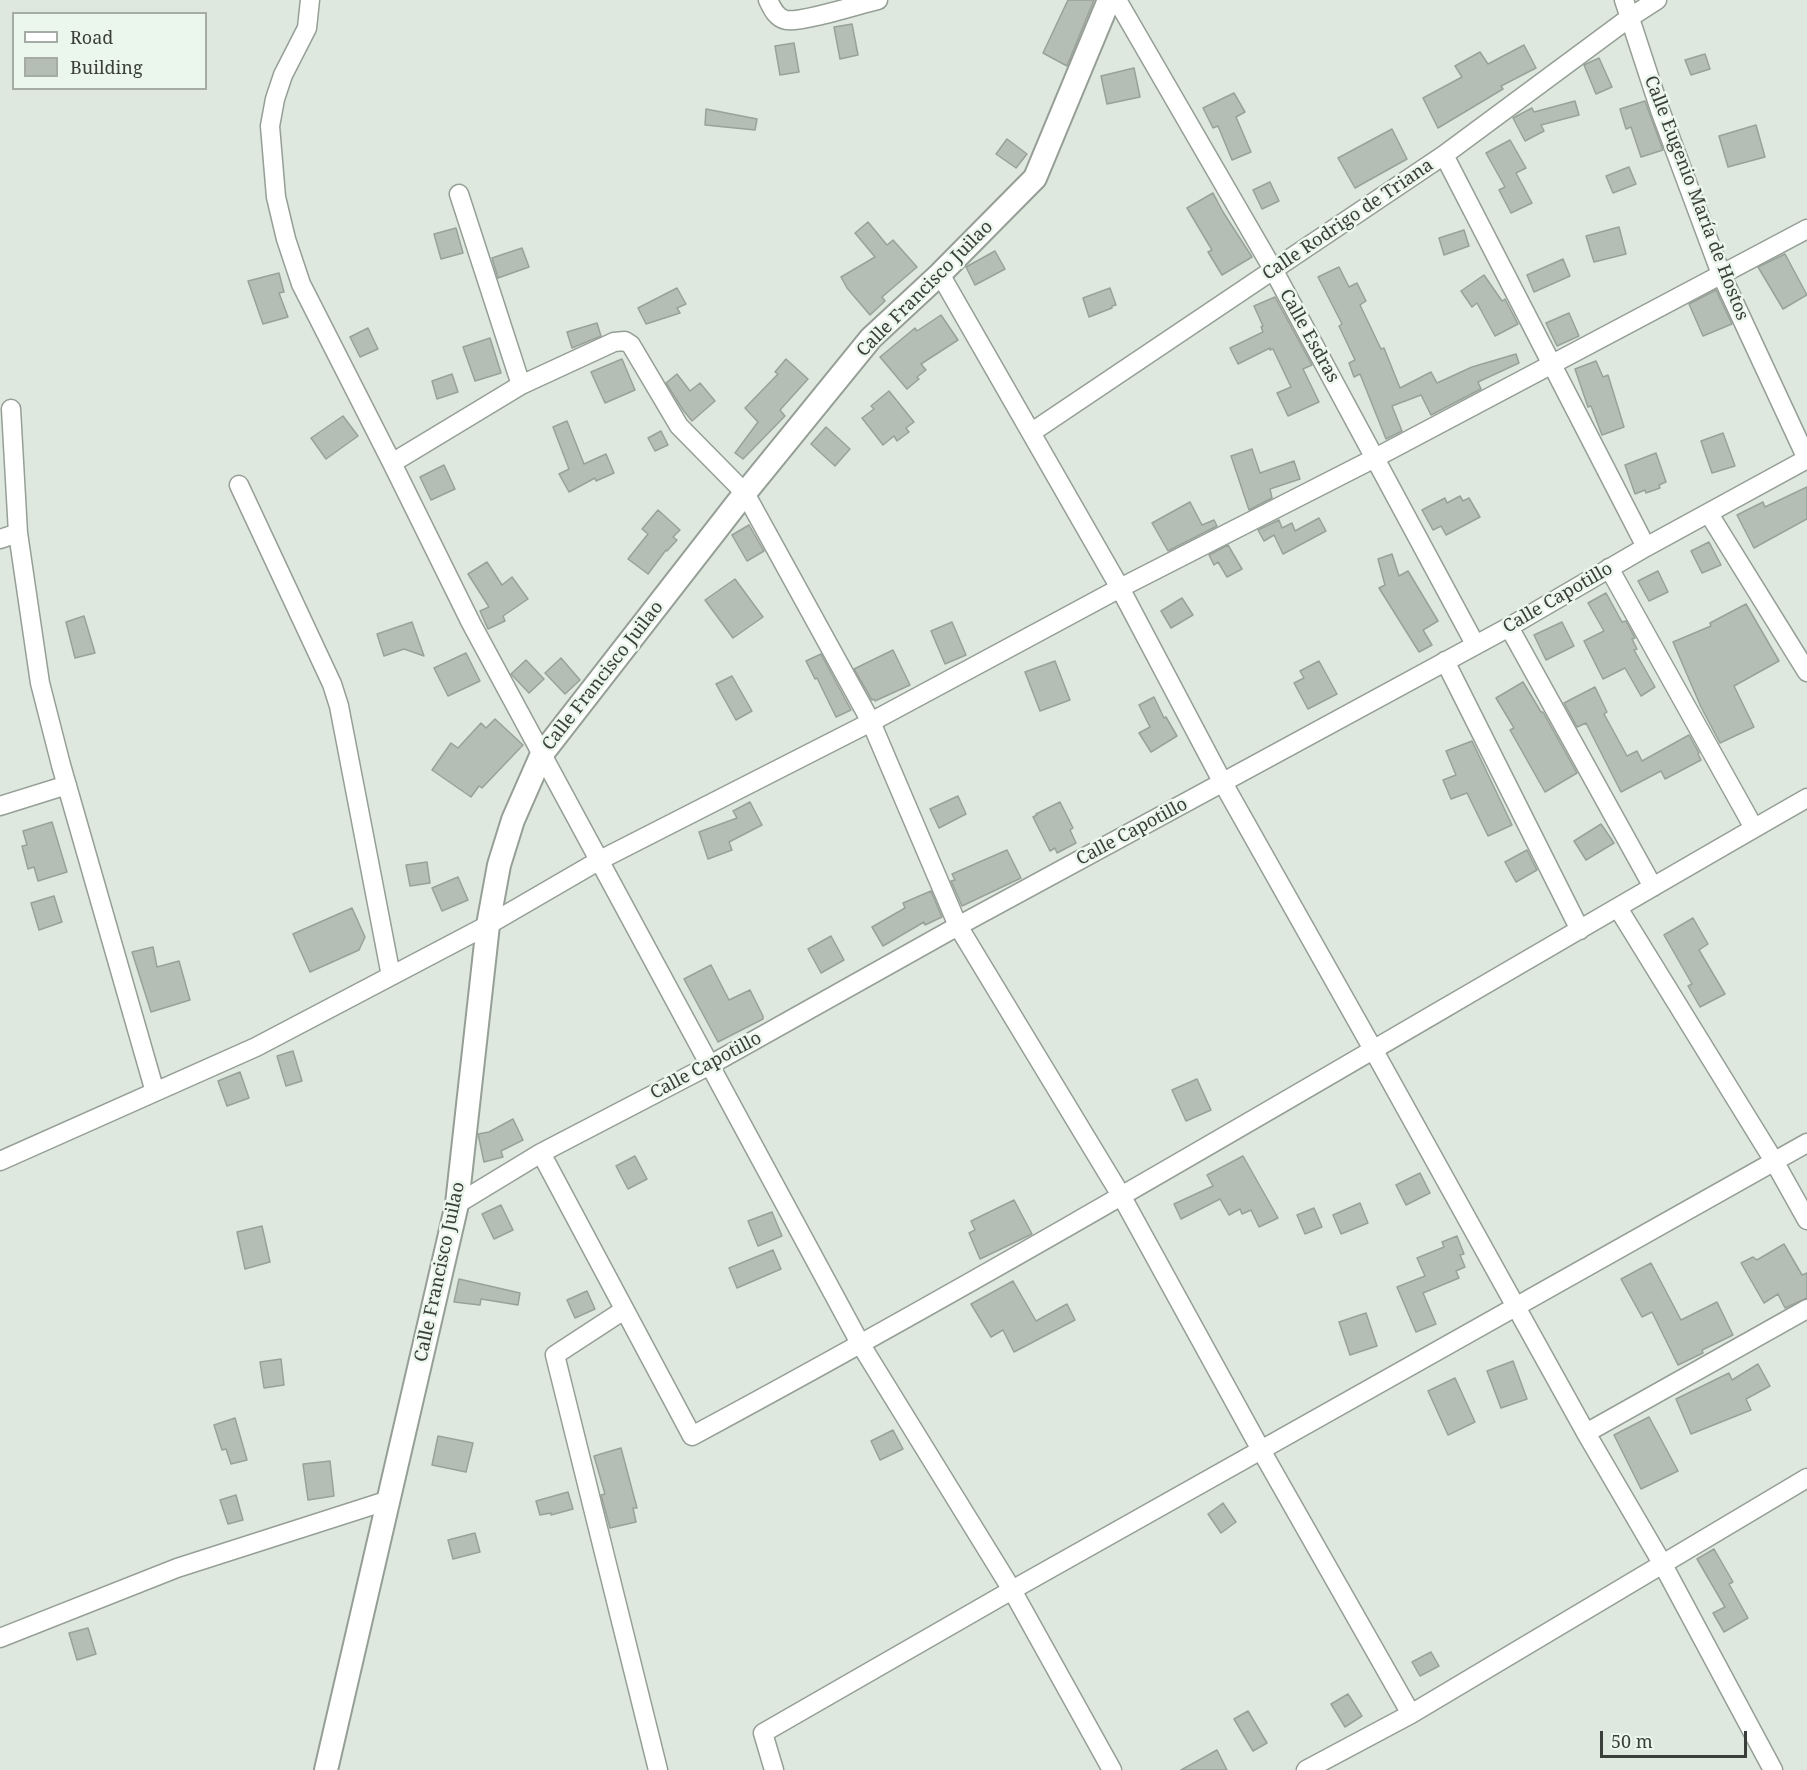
<!DOCTYPE html>
<html>
<head>
<meta charset="utf-8">
<style>
  body { margin:0 }
  #map { position:relative; width:1807px; height:1770px; overflow:hidden; background:#dee8df; font-family:"Noto Serif",serif }
  canvas { display:block }
  .legend { position:absolute; left:12px; top:12px; width:195px; height:78px; box-sizing:border-box; background:#ebf6ec; border:2px solid #a4aca5; margin:0; padding:8px 10px; list-style:none; font-size:18px; color:#3a3e3a }
  .legend li { display:flex; align-items:center; gap:12px; height:30px }
  .legend b { width:30px; border:2px solid #a4aca5 }
  .scale { position:absolute; left:1600px; top:1731px; width:147px; height:27px; box-sizing:border-box; border:3px solid #3a3e3a; border-top:0; padding-left:8px; font-size:18px; line-height:21px; white-space:nowrap; color:#3a3e3a; -webkit-text-stroke:4px #ebf6ec; paint-order:stroke }
</style>
</head>
<body>
<div id="map">
<canvas width="1807" height="1770"></canvas>
<ul class="legend">
<li><b style="height:8px;background:#fff"></b>Road</li>
<li><b style="height:16px;background:#b4beb5"></b>Building</li>
</ul>
<div class="scale">50 m</div>
</div>
<script>
const g = document.querySelector('canvas').getContext('2d');
g.lineJoin = 'round';
function paint(path, color) { g.fillStyle = color; g.fill(path, 'evenodd'); }
function strokePath(path, color, width, dash) { g.strokeStyle = color; g.lineWidth = width; g.lineCap = dash ? 'butt' : 'round'; g.setLineDash(dash || []); g.stroke(path); }
function label(font, color, halo, rows, align = 'center') {
  g.font = font + ' "Noto Serif",serif'; g.lineWidth = 5; g.setLineDash([]); g.textBaseline = 'middle'; g.strokeStyle = halo; g.fillStyle = color; for (const [text, x, y, turn = 0] of rows) {
    g.save(); g.translate(x, y); g.rotate((+turn || 0) * Math.PI / 180); g.textAlign = isNaN(turn) ? turn : align; if (halo) g.strokeText(text, 0, 0); g.fillText(text, 0, 0); g.restore();
  }
}
const building = new Path2D(`
  M1068,0H1094L1067,66L1043,53Z
  M852,24L858,55L840,59L834,27Z
  M794,43L799,72L780,75L775,46Z
  M1524,45L1536,68L1501,86L1503,89L1438,128L1423,98L1462,77L1455,66L1480,52L1488,64Z
  M1705,54L1710,69L1691,75L1685,60Z
  M1599,58L1612,87L1596,94L1584,65Z
  M1134,68L1140,97L1107,104L1101,76Z
  M1234,93L1245,112L1236,117L1251,152L1232,160L1218,126L1213,128L1203,108Z
  M1575,101L1579,115L1541,125L1544,131L1525,141L1513,118L1532,108L1534,112Z
  M1645,101L1663,150L1641,157L1631,127L1626,129L1620,109Z
  M706,109L757,119L755,130L705,125Z
  M1756,125L1765,157L1728,167L1719,136Z
  M1392,129L1407,159L1355,188L1338,158Z
  M1007,139L1027,154L1016,168L996,154Z
  M1510,140L1526,168L1516,173L1532,203L1511,213L1499,190L1505,187L1486,153Z
  M1629,167L1636,184L1613,193L1606,176Z
  M1270,182L1279,201L1262,209L1253,190Z
  M1213,193L1223,212L1252,257L1222,275L1208,252L1212,250L1187,208Z
  M868,222L887,245L893,240L917,267L882,297L885,301L870,315L847,288L841,277L875,257L855,233Z
  M1619,227L1626,254L1594,262L1586,236Z
  M456,228L463,253L441,259L434,234Z
  M1464,230L1469,246L1444,255L1439,238Z
  M522,248L529,267L498,278L492,258Z
  M995,251L1005,269L975,285L966,267Z
  M1785,254L1807,295L1783,309L1758,267Z
  M1563,259L1570,276L1534,292L1527,275Z
  M1339,267L1349,287L1357,283L1366,301L1360,305L1381,349L1384,348L1400,388L1431,372L1437,383L1472,367L1516,354L1519,363L1478,382L1481,389L1431,415L1421,395L1392,406L1402,431L1386,439L1360,374L1354,377L1349,363L1355,360L1339,326L1342,324L1318,277Z
  M279,273L284,292L279,293L288,317L263,324L248,281Z
  M1484,275L1502,301L1505,299L1518,324L1495,336L1477,303L1472,307L1461,291Z
  M677,288L686,304L677,308L680,313L646,324L638,308Z
  M1110,288L1116,305L1112,306V308L1089,317L1083,298Z
  M1716,290L1732,324L1703,336L1689,304Z
  M1275,297L1312,365L1303,369L1319,402L1288,416L1277,393L1291,387L1273,349L1270,350V348L1238,364L1230,348L1263,332L1261,327L1263,326L1254,306Z
  M1569,313L1579,336L1557,346L1546,323Z
  M941,315L958,340L921,364L926,370L917,377L919,379L907,389L880,357L915,328L917,331Z
  M597,323L601,336L572,348L567,332Z
  M368,328L378,349L360,357L350,337Z
  M490,338L501,373L475,381L463,347Z
  M622,359L635,390L605,403L591,372Z
  M786,359L808,379L780,410L785,416L743,459L735,453L758,422L745,408L778,374L775,372Z
  M1596,361L1603,377L1608,375L1624,427L1602,435L1591,406L1588,407L1575,369Z
  M452,374L458,392L437,399L432,381Z
  M677,374L690,391L700,383L715,401L692,421L683,410L666,383Z
  M889,391L914,422L906,428L909,432L897,441L894,436L883,445L862,418L874,409L871,406Z
  M343,416L358,436L326,459L311,438Z
  M567,421L584,464L606,454L614,473L596,481L595,478L569,492L559,474L569,469L553,427Z
  M826,427L850,449L835,466L811,444Z
  M661,431L668,445L655,451L648,438Z
  M1723,433L1735,466L1712,473L1701,441Z
  M1252,449L1260,473L1294,461L1300,479L1270,489L1272,498L1249,510L1231,456Z
  M1656,453L1666,482L1659,485L1660,488L1646,493L1645,490L1635,494L1625,465Z
  M444,465L455,489L431,500L420,477Z
  M1807,487V519L1754,548L1737,515L1763,502L1765,507Z
  M1460,496L1463,501L1469,498L1480,517L1446,535L1441,526L1433,530L1422,510L1445,498L1447,503Z
  M1190,502L1202,525L1214,520L1217,526L1168,551L1152,523Z
  M658,510L680,530L673,537L677,540L667,551L666,550L648,574L628,559L648,534L642,529Z
  M1319,518L1326,531L1283,554L1274,535L1264,541L1258,530L1279,520L1282,528L1292,523L1295,531Z
  M749,525L764,551L747,561L732,535Z
  M1709,542L1721,565L1702,573L1691,551Z
  M1228,545L1242,569L1227,577L1218,562L1214,565L1209,555Z
  M1392,554L1399,576L1408,571L1438,621L1423,630L1432,645L1419,652L1379,588L1385,585L1378,559Z
  M487,562L502,585L512,577L528,599L503,616L505,621L488,629L480,611L489,607L468,574Z
  M1658,571L1668,592L1649,601L1638,581Z
  M735,579L763,617L733,638L705,600Z
  M1606,593L1622,622L1626,621L1635,638L1632,639L1637,649L1634,650L1655,687L1641,696L1625,668L1603,679L1584,641L1604,631L1588,603Z
  M1182,598L1193,615L1171,628L1161,611Z
  M1746,604L1779,661L1734,686L1754,727L1720,743L1701,707L1673,642L1711,626L1710,623Z
  M84,616L95,653L75,658L66,622Z
  M412,622L424,656L404,649L384,656L377,634Z
  M952,622L966,655L945,664L931,631Z
  M1562,622L1574,646L1546,660L1534,635Z
  M893,650L910,685L875,701L874,699L872,700L854,669Z
  M466,653L480,681L448,696L434,668Z
  M821,654L851,710L836,717L817,678L815,679L806,661Z
  M561,658L580,680L565,694L545,673Z
  M526,660L544,679L529,693L511,674Z
  M1055,661L1070,700L1040,711L1025,672Z
  M1319,661L1337,694L1308,709L1294,683L1304,678L1300,671Z
  M732,676L752,711L736,720L716,684Z
  M1523,682L1541,712H1543L1577,773L1545,792L1510,730L1514,728L1496,698Z
  M1595,687L1607,712L1604,714L1627,756L1637,751L1642,761L1689,735L1699,753L1698,754L1701,760L1665,779L1661,771L1621,792L1586,723L1577,727L1564,703Z
  M1154,697L1164,718L1166,717L1177,736L1151,752L1139,733L1150,727L1139,705Z
  M495,719L523,745L482,788L479,786L471,797L432,770L451,743L458,748L481,723L486,728Z
  M1472,741L1512,825L1488,836L1467,793L1451,799L1443,780L1456,775L1446,751Z
  M958,796L966,814L939,828L930,809Z
  M750,802L762,825L729,842L732,850L708,859L699,832L737,818L733,811Z
  M1060,802L1073,828L1070,830L1076,843L1057,853L1055,848L1050,851L1033,817L1037,815L1036,814Z
  M52,822L67,872L38,881L34,867L28,869L22,846L27,845L23,831Z
  M1601,824L1614,843L1586,860L1574,841Z
  M1007,850L1021,878L962,906L951,881L955,880L952,874Z
  M1527,850L1537,870L1516,882L1505,862Z
  M427,862L430,883L410,886L406,865Z
  M458,877L468,900L442,911L432,888Z
  M931,891L942,917L925,925L924,922L883,946L872,927L905,908L903,903Z
  M54,896L62,922L39,930L31,903Z
  M352,908L365,937L359,950L310,972L293,934Z
  M1693,918L1708,944L1699,950L1725,994L1700,1007L1688,986L1692,984L1664,935Z
  M831,936L844,960L821,973L808,949Z
  M153,947L157,967L179,961L190,1000L151,1012L132,952Z
  M711,965L729,1000L750,990L763,1016V1019L718,1042L684,979Z
  M293,1051L302,1081L286,1086L277,1056Z
  M240,1072L249,1098L227,1106L218,1081Z
  M1197,1079L1211,1110L1186,1121L1172,1090Z
  M513,1119L523,1140L501,1151L503,1157L484,1162L478,1134L489,1132Z
  M635,1156L647,1179L628,1189L616,1166Z
  M1243,1156L1278,1218L1259,1227L1251,1210L1242,1214L1240,1209L1229,1215L1220,1199L1181,1219L1174,1204L1213,1186L1207,1175Z
  M1420,1173L1430,1193L1406,1205L1396,1185Z
  M1014,1200L1032,1234L980,1259L969,1233L975,1230L971,1221Z
  M1360,1203L1368,1223L1341,1234L1333,1215Z
  M501,1205L513,1230L494,1239L482,1214Z
  M1314,1208L1322,1227L1305,1234L1297,1215Z
  M772,1212L782,1236L758,1246L748,1221Z
  M262,1226L270,1262L245,1269L237,1232Z
  M1457,1236L1464,1254L1460,1255L1465,1267L1456,1271L1459,1278L1423,1293L1436,1324L1416,1332L1397,1287L1425,1276L1417,1258L1444,1247L1442,1242Z
  M1784,1244L1802,1275L1807,1273V1298L1785,1308L1778,1294L1764,1303L1741,1263L1753,1257L1757,1260Z
  M773,1250L781,1269L737,1288L729,1268Z
  M1651,1263L1681,1320L1717,1302L1733,1335L1702,1350L1703,1353L1678,1365L1652,1312L1642,1317L1621,1279Z
  M459,1279L520,1293L518,1305L481,1299L480,1305L454,1302Z
  M1013,1281L1036,1321L1067,1304L1075,1320L1014,1352L1003,1330L991,1337L971,1304Z
  M587,1291L595,1309L575,1318L567,1300Z
  M1366,1313L1377,1346L1350,1355L1339,1322Z
  M281,1359L284,1385L264,1388L260,1362Z
  M1513,1361L1527,1399L1501,1408L1487,1371Z
  M1758,1364L1770,1386L1746,1399L1751,1410L1691,1434L1676,1399L1729,1373L1732,1380Z
  M1455,1378L1475,1422L1448,1435L1428,1391Z
  M1649,1417L1678,1471L1641,1489L1614,1435Z
  M235,1418L247,1460L231,1464L226,1449L222,1450L214,1425Z
  M893,1430L903,1449L880,1460L871,1441Z
  M438,1436L473,1443L466,1472L432,1465Z
  M621,1448L637,1508H633L636,1522L610,1528L601,1495L605,1494L594,1456Z
  M330,1461L334,1496L308,1500L303,1464Z
  M568,1492L573,1509L551,1515V1513L540,1515L536,1501Z
  M236,1495L243,1520L228,1524L220,1500Z
  M1223,1503L1236,1522L1221,1533L1208,1514Z
  M475,1533L480,1552L453,1559L448,1540Z
  M1714,1549L1733,1582L1729,1584L1748,1618L1724,1632L1713,1613L1725,1607L1697,1559Z
  M88,1628L96,1654L77,1660L69,1633Z
  M1431,1652L1439,1666L1420,1676L1412,1662Z
  M1348,1694L1362,1716L1345,1727L1331,1704Z
  M1248,1711L1267,1743L1253,1751L1234,1719Z
  M1217,1750L1227,1770H1181Z`);
paint(building, '#b4beb5');
strokePath(building, '#99a29a', 1.5);
const minor = new Path2D(`
  M310,0L307,28L283,75L275,99L270,126L276,197L286,239L301,284L392,463L471,623L861,1345L1012,1590L1112,1770
  M768,0C772,8 776,18 786,20C801,23 860,4 878,0
  M1117,0L1274,271L1475,644
  M1624,0L1660,110L1721,274L1807,459
  M1444,155L1646,547
  M459,194L521,385
  M940,274L1120,588L1223,783L1374,1051L1586,1433L1662,1563L1773,1770
  M11,409L18,533L40,683L61,765L155,1092
  M1032,432L1444,155L1629,18L1657,0
  M392,463L521,385L614,342L625,341L631,345L679,426L745,493L871,722L958,926L1122,1197L1261,1450L1411,1714
  M239,485L332,684L339,706L391,976
  M1709,514L1807,672
  M0,539L18,533
  M1609,568L1754,828
  M1509,627L1653,887
  M1445,661L1580,930
  M0,806L67,785
  M1618,908L1774,1161L1807,1220
  M541,1153L692,1436C1069,1233 1435,1011 1807,798
  M0,1161L256,1047L488,925L600,860L871,722L1120,588L1375,458L1807,229
  M457,1204L541,1153L710,1065L958,926L1509,627L1646,547L1807,459
  M624,1310L555,1355L658,1770
  M1586,1433L1807,1309
  M0,1638L177,1568L389,1500
  M774,1770L763,1733L1012,1590L1807,1143
  M1306,1770L1411,1714L1807,1478`);
const tertiary = new Path2D(`
  M326,1770L457,1204L488,925L499,865L513,820L542,754L745,493L871,338L940,274L1035,178L1109,0`);
strokePath(minor, '#959f96', 21);
strokePath(tertiary, '#959f96', 26);
strokePath(minor, '#fff', 18);
strokePath(tertiary, '#fff', 22);
label('18px', '#3a3e3a', '#ebf6ec', [
  ["Calle Eugenio María de Hostos",1696,198,69],
  ["Calle Rodrigo de Triana",1348,220,-34],
  ["Calle Francisco Juilao",925,289,-45],
  ["Calle Esdras",1309,336,61],
  ["Calle Capotillo",1558,598,-30],
  ["Calle Francisco Juilao",603,676,-52],
  ["Calle Capotillo",1132,832,-28],
  ["Calle Capotillo",706,1066,-28],
  ["Calle Francisco Juilao",440,1272,-78]
]);
</script>
</body>
</html>
